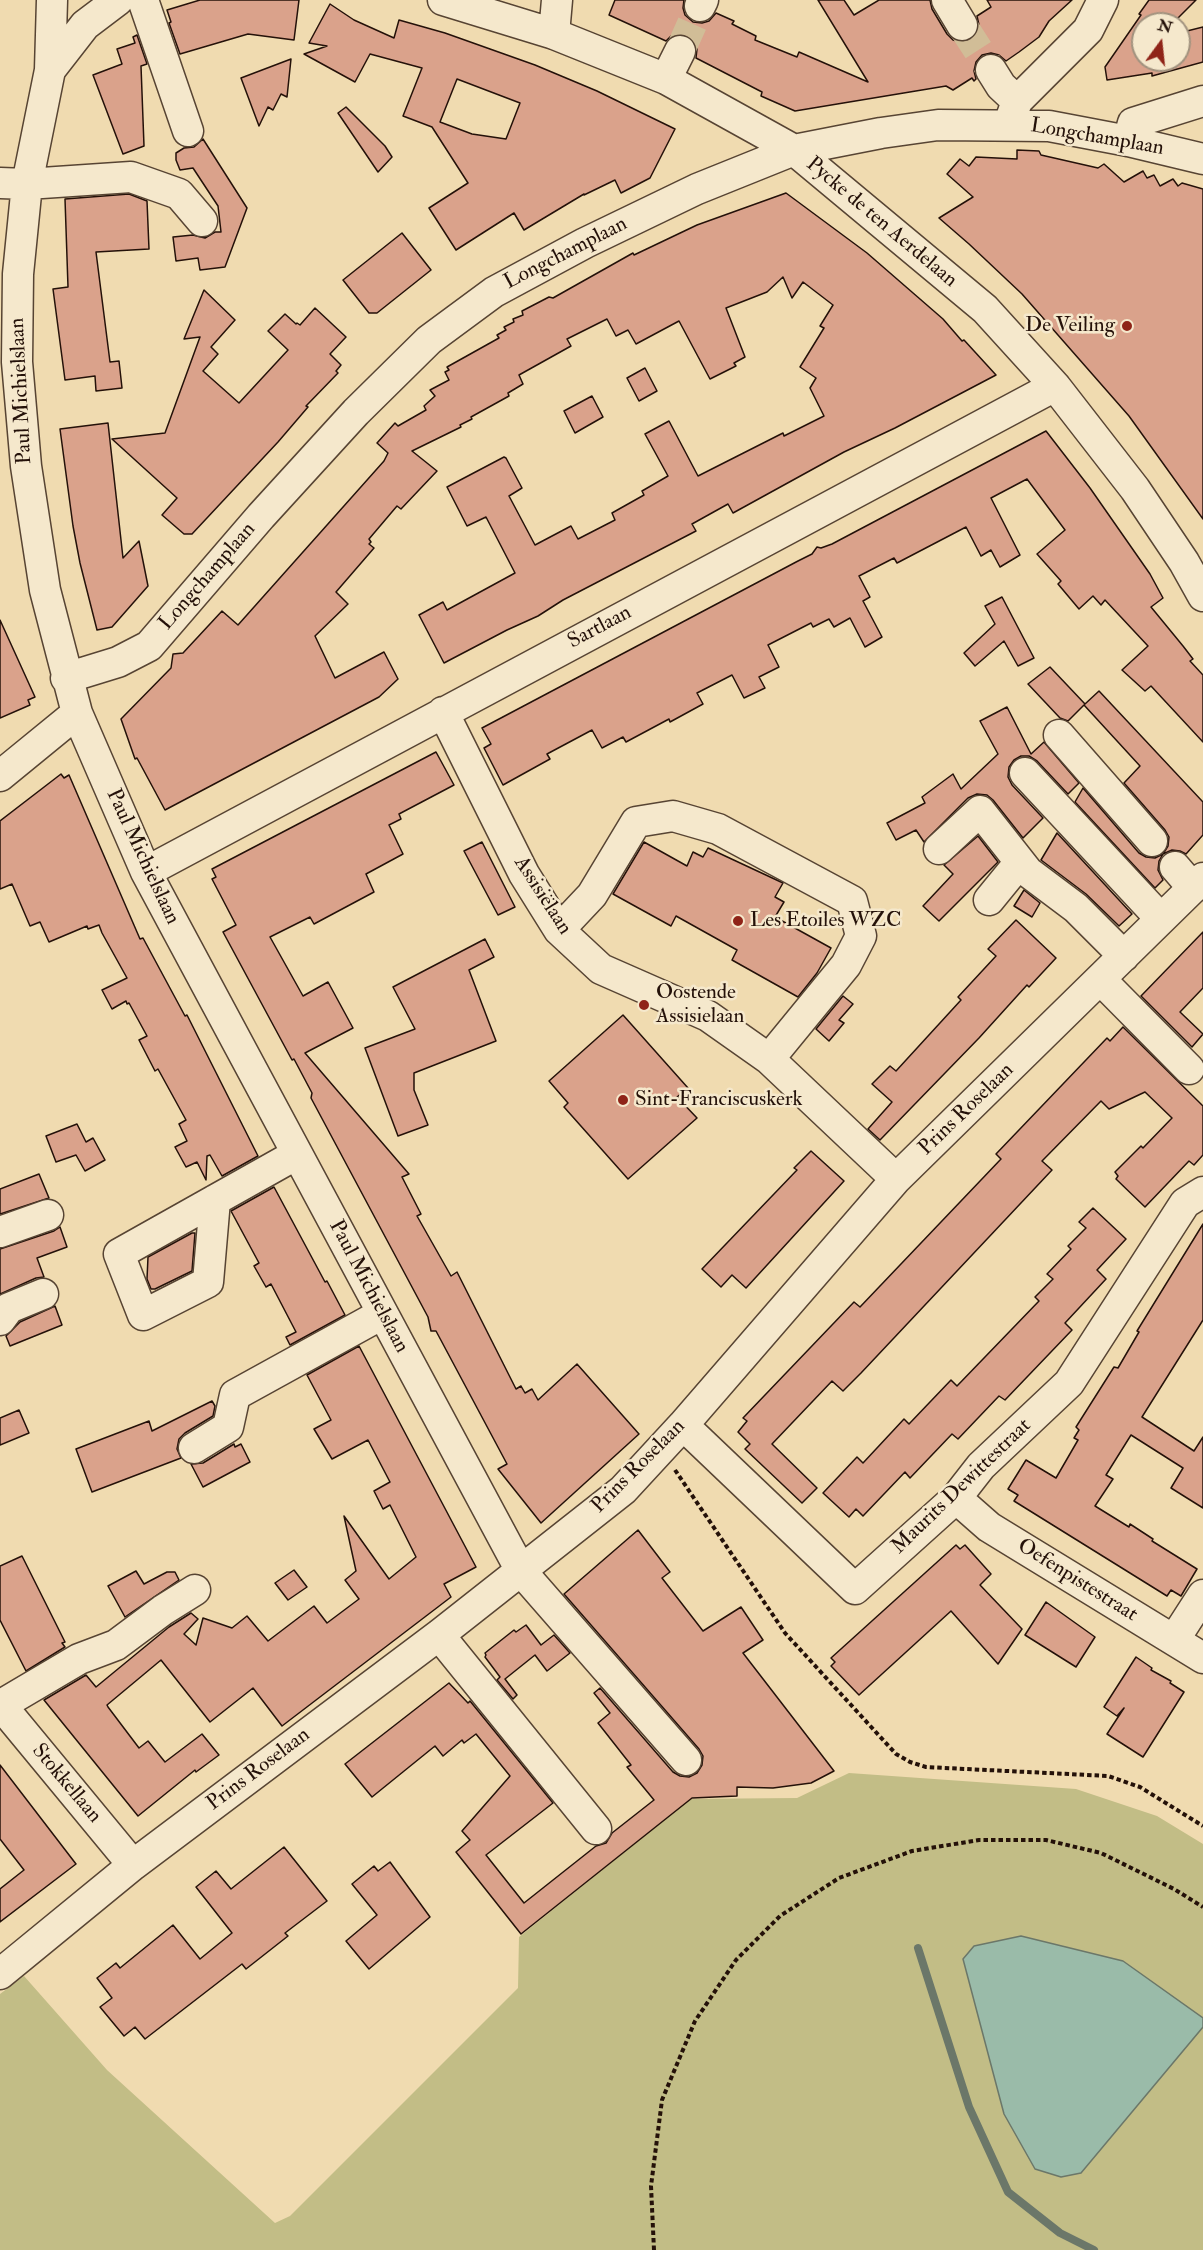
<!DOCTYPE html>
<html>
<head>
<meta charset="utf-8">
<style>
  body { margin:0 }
  #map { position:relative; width:1203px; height:2250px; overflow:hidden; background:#f0dbb0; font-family:"IM FELL Double Pica",serif }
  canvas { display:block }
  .north { position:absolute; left:1131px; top:12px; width:60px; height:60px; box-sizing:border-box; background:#f5e8cc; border:2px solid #a1927e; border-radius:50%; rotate:15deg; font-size:16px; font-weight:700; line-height:24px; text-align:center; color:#241109 }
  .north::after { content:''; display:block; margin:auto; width:21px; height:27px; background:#8f2418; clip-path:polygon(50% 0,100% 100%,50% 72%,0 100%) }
</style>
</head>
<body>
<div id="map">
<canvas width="1203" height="2250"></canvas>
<div class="north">N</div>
</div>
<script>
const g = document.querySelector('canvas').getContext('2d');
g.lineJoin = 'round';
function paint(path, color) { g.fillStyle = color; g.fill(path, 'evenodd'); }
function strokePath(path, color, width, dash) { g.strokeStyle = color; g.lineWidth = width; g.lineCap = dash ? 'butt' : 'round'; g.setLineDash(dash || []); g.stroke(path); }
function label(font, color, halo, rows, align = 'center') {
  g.font = font + ' "IM FELL Double Pica",serif'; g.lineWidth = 5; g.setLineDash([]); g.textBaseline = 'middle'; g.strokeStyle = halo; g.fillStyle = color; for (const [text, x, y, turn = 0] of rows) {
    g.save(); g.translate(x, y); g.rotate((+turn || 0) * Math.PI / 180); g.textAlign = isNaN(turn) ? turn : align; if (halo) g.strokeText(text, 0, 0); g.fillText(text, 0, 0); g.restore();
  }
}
paint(new Path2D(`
  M849,1773L1076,1789L1157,1816L1203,1844V2250H0V1994L24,1976L107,2070L275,2223L290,2216L518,1988L519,1937L683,1805V1799L797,1798Z`), '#c2bd86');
const water = new Path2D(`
  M1021,1936L1123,1961L1203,2018V2027L1081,2173L1061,2177L1035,2169L1004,2114L963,1959L974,1946Z`);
paint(water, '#9abba9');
strokePath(water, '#6b7769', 1.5);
strokePath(new Path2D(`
  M918,1948L969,2107L1008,2192L1060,2233L1094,2250`), '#6b7769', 8);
const building = new Path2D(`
  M200,0H299L294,40L248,34L180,54L169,23L171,22L167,10Z
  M615,0H684L683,8L685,15L693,22L702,23L709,21L716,13L734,21L732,24L756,36L755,40L797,57L799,52L868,82L818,0H844L854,15L879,0H930L932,9L947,34L953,40L962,42L970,40L977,34L979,25L977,16L991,7L987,0H1072L1049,21L1039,37L1019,52L1006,61L999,55L991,53L982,55L976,62L974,71L976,79L974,81L972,78L953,90L946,86L795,111L761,96L762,92L696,58L697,49L695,42L688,36L678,34L671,36L666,41L609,15Z
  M1149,0H1196L1172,24H1143V60H1179V33L1203,27V62L1152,76V73L1107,80L1105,67L1141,15L1139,14Z
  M330,4L354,20L394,38L399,20L445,33L535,65L597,91L675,129L650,178L621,193L615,180L584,195V194L524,230L514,213L456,250L429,208L468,183L432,127L403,116L422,68L370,54L355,82L304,54L327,46L309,43ZM457,79L520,103L506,139L472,134L440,122Z
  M137,35L147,64L141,66L144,146L123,154L93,75L122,64L117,49L135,43L133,37Z
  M291,59L287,97L281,94L273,110L268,107L259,126L241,78Z
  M346,107L385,146L392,157L378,172L338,113Z
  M203,139L247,208L225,267L200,270L198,258L176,261L173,237L193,235L205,238L215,232H221L218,206L193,168L180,170L176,160V153L184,148L194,147Z
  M1017,150L1039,151L1041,155L1098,168L1104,164L1124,182L1143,171L1147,178L1154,175L1160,186L1173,179L1178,186L1182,183L1203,189V519L1129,416L1022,294L969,244L939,218L973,197L947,174L960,159L969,166L976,157L1017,159Z
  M786,193L867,253L943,319L962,341L964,340L996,375L895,428L844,452L733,513L728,504L692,524L696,531L563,600L538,616L507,630L444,663L419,615L443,602L447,610L515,573L486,517L467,526L447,487L504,457L506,458L522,488L509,496L535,545L571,526L578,539L615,520L612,513L644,495L642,491L668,476L645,434L669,421L698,476L783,433L784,436L824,416L810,388L816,378L800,367L824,328L820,326L833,305L803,282L792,298L783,277L767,292L726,308L745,357L734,363L736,366L710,379L679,321L636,344L628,330L616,336L607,319L567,339L571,346L519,375L523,384L508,393L509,396L471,417L472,419L460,425L461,427L412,451L437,471L401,509L397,506L369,539L371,542L369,544L374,548L336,592L348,604L315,636L335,678L384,652L398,679L379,697L165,810L137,758L135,759L121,719L171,668L173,654L183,653L222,611L238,625L384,461L388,453L377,443L395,423L398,426L426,410L424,406L435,396L430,390L449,380L445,372L449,370L447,367L499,338L497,335L506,330L504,327L514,322L513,319L523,315L522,311L549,297L553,298L633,253L634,255L697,225Z
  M129,194L147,201L149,249L96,252L110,362L119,361L122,388L96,391L95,376L65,380L53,289L68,287L65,199Z
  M402,233L431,270L377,313H369L343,280Z
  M204,290L235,320L211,347L218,354L203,371L239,403L288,350L268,331L285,314L296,324L297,323L300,325L315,308L346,337L330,354L341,365L336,371L338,373L306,406L308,407L278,442L192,534H184L162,515L177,498L112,439L165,433L200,337L184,339Z
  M645,368L657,391L639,401L627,378Z
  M592,396L603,417L575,433L564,411Z
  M108,423L123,558L139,541L148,586L112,627L97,630L80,563L73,526L60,429Z
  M1046,431L1090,488L1150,574L1163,598L1151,607L1183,646L1193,659L1190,661L1203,675V742L1151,686L1145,691L1122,670L1148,646L1105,600L1101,605L1093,596L1079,609L1058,584L1061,581L1037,554L1065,530L1027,479L991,498L1020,555L1000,567L991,550L981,556L966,527L897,563L894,558L859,576L870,597L863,601L882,637L865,647L850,618L834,627L829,619L813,627L811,623L768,645L779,667L759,677L765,688L744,698L732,675L697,693L703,704L670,722L669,719L626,742L623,737L602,748L592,730L547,754L550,759L503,785L484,748L491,744L482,728L798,561L812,554L817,547L821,548L832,544Z
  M1002,597L1034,658L1018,666L1004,641L975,666L964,653L995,624L985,606Z
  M0,620L35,697L28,700L30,705L0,718Z
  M1050,667L1085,704L1099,691L1203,802V835L1186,854L1180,851L1172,850L1163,854L1159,861L1158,870L1163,880L1155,888L1075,802L1083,788L1139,853L1146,857L1155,858L1163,854L1168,846L1169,837L1165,830L1124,783L1140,766L1084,705L1068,721L1060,718L1028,684Z
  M1007,707L1031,754L1044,742L1079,783L1068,794L1037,761L1029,756H1021L1014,760L1009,767L1008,777L1012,785L1043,818L1023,838L993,800L987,795L977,794L968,798L924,842L916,830L896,840L887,823L925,803L922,797L953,774L961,789L998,754L980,721Z
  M436,752L454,785L399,814L401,819L389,825L403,854L366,874L374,892L314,924L310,917L270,937L303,996L328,982L353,1028L305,1053L409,1174L402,1177L421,1214L417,1216L451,1276L457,1272L516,1389L521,1386L525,1393L532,1389L538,1400L577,1364L639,1434L541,1523L498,1469L507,1464L436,1331H431L428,1317L311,1098L312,1093L294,1059L292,1060L223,932L236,925L212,879L216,877L212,869Z
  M61,774L64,778L69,775L140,939L143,938L185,1016L187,1015L258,1156L222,1176L210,1155L207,1156L206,1180L197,1162L186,1167L175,1147L187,1141L179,1124L186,1120L158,1069L155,1071L139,1040L147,1036L129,1003L127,1004L126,1001L112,1009L102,990L127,978L102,933L99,925L88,929L87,926L49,942L40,922L30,926L12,884L0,889V821Z
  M1057,833L1132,914L1119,926L1086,894L1041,860Z
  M978,836L998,862L939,921L923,906L953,874L944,865Z
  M482,842L515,907L498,915L464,851Z
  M644,842L687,866L693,852L703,857L708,848L783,883L775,897L784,902L775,917L831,948L817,973L798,997L732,960L737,950L676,916L671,926L613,894Z
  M1024,890L1040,903L1032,917L1014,906Z
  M1016,920L1056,958L1029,987L1027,985L979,1038L880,1140L868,1129L892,1102L872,1084L890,1066L896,1071L961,1000L958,997L996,956L988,949Z
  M1203,932V988L1180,1012L1203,1034L1192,1047L1141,996Z
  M485,939L494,957L469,970L496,1041L414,1073V1090L428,1125L398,1136L365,1048L415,1029L393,987Z
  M843,996L853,1004L839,1020L844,1023L829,1041L816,1029Z
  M623,1015L688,1088L677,1097L697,1118L628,1179L564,1107L568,1103L549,1081Z
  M1123,1027L1203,1106V1155L1194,1165L1189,1161L1145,1207L1116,1179L1118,1176L1115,1172L1141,1146L1143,1148L1172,1118L1145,1092L1109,1109L1101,1101L1042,1161L1052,1170L861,1373L843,1391L832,1381L772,1444L817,1488L802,1503L745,1449L750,1444L738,1432L747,1421L743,1418L854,1302L860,1307L1001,1159L996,1154L1107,1038L1110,1041Z
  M77,1124L86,1142L93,1138L105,1160L85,1171L76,1155L56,1162L46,1136Z
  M811,1151L844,1181L746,1288L732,1275L721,1287L702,1269L797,1170L794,1168Z
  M39,1174L49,1198L0,1214V1189Z
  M274,1187L325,1282L327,1281L345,1315L290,1345L286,1337L296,1332L271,1284L266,1287L254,1266L259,1263L231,1211Z
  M1093,1208L1126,1239L1097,1270L1106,1279L1065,1323L1072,1330L1005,1400L999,1396L958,1439L952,1434L910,1478L905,1472L863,1516L856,1509L849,1517L823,1493L857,1457L863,1463L904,1419L909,1424L951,1380L957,1386L1039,1301L1035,1297L1053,1279L1047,1274L1071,1249L1068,1246L1086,1228L1079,1222Z
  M1203,1224V1320L1142,1417L1194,1451L1203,1437V1508L1171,1488L1183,1468L1131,1435L1106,1475L1113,1479L1095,1506L1129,1527L1130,1524L1153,1539L1152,1541L1197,1569L1181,1596L1171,1590L1167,1596L1014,1501L1018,1495L1008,1489L1026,1460L1056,1478L1078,1440L1074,1438L1079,1430L1076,1427L1114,1367L1118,1368L1139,1332L1137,1331Z
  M60,1227L67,1247L37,1258L44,1277L36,1278L0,1294V1249L54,1231Z
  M192,1233H195L192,1271L155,1289H151L147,1279L148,1257Z
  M55,1306L62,1325L10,1346L6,1336L20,1322Z
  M359,1346L476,1567L444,1584L451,1597L282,1726L253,1688L210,1722L161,1660L107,1705L108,1707L139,1748L148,1741L165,1762L202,1734L219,1755L196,1772L195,1770L138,1816L44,1700L86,1675L96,1687L169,1627L191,1613L198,1619L184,1634L196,1645L203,1618L232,1628L247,1616L268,1641L314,1606L327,1623L359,1599L345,1580L356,1571L344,1516L389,1579L416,1557L390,1505L383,1509L374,1491L390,1482L368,1440L332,1459L314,1429L331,1420L307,1375Z
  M212,1401L215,1406L213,1416L185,1433L179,1439L177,1449L181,1458L92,1492L76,1449L149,1421L152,1431Z
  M19,1410L29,1433L0,1445V1418Z
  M234,1444L235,1447L241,1444L250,1462L203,1487L191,1464L203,1463Z
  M638,1530L670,1572L662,1578L703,1631L741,1607L763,1640L743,1653L834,1771L811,1783L773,1788L737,1787V1796L692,1798L521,1934L456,1852L470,1840L462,1831L510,1776L476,1734L464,1743L462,1740L443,1756L435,1746L372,1797L345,1764L449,1683L468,1703L470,1701L553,1803L486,1855L524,1903L596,1846L606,1843L612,1833L654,1800L627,1767L631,1765L598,1723L610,1713L594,1693L600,1688L673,1772L680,1776L689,1777L697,1773L702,1765L703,1756L699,1749L564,1594Z
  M956,1545L960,1549L965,1545L991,1574L980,1585L1022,1629L998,1664L951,1611L859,1695L831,1666L835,1662L831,1658Z
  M22,1556L65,1642L62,1643L65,1647L26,1671L0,1620V1566Z
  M294,1570L307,1587L288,1600L275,1583Z
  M136,1571L144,1584L167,1572H175L179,1580L125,1617L108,1586Z
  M1046,1602L1095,1637L1076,1667L1025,1635Z
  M526,1625L541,1645L554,1635L570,1653L547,1671L535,1655L505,1679L517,1695L513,1699L497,1680L500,1677L485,1657L486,1655L485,1653L514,1630L516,1632Z
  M1136,1657L1152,1668L1151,1670L1171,1681L1170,1683L1184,1692L1143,1757L1107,1734L1124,1708L1117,1716L1104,1707Z
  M0,1765L76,1864L0,1922V1889L24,1870L0,1839Z
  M284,1847L327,1901L285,1933L288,1936L246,1969L242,1964L145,2039L135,2027L124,2036L100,2007L112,1998L97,1978L116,1963L120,1968L173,1925L200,1959L232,1933L196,1887L216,1871L231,1889Z
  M390,1862L430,1917L369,1969L346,1941L377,1915L352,1884L374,1866L378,1871Z`);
paint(building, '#daa28b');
strokePath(building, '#241109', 1.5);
strokePath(new Path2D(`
  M962,25L991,70
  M680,51L700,6`), '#d1bd97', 30, [30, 15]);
const minor = new Path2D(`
  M52,0L50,70L27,184L18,274L17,362L26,466L45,590L77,713L146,872L521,1571L686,1760
  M143,0L188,131
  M443,0L554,34L666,79L794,150L985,309L1055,386L1135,489L1184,562L1203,596
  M947,0L962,25
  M700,6L703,0
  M554,34L557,0
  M50,70L85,25L118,0
  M991,70L1001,86L1017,101
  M666,79L680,51
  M1009,124L1017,101L1088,30L1103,0
  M1128,141L1133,123L1203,101
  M0,183L27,184L131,177L179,194L202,221
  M66,678L118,662L149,646L261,516L356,412L429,340L494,292L585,243L697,189L794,150L881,133L938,125L1049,126L1128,141L1203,159
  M443,712L524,874L559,930L601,969L708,1016L769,1059L896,1179
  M1059,735L1152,841
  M1025,773L1161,919
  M0,776L77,713
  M939,849L980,811L1028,872L1076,908L1124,956
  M1175,867L1193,888
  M146,872L1055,386
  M989,900L1020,862
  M559,930L592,895L636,822L673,816L718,829L852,901L861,936L846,965L769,1059
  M1100,979L1189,1069
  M215,1200L208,1282L143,1315L119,1254L297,1154
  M0,1232L48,1215
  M0,1320L9,1308L43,1294
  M683,1425L855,1589L956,1498L981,1466L1069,1383L1185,1203L1203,1192
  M194,1448L228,1427L235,1395L382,1314
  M956,1498L989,1527L1203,1658
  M439,1635L596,1829
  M1174,1640L1203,1595
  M0,1704L133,1865
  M1,1705L79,1659L116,1645L163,1610L195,1590
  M0,1974L133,1865L439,1635L623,1490L683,1425L896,1179L1203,878`);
strokePath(minor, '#574433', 33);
strokePath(new Path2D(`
  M675,1470L785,1633L896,1754L910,1762L926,1767L1108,1776L1140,1787L1203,1826
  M654,2250L651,2186L662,2100L695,2021L736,1960L780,1916L839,1878L912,1851L979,1840H1046L1101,1853L1174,1889L1203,1907`), '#241109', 4, [4.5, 3]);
strokePath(minor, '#f5e8cc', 30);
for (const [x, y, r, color] of [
  [1127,326,6,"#8f2418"],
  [738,921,6,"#8f2418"],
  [644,1005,6,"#8f2418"],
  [623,1100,6,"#8f2418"]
]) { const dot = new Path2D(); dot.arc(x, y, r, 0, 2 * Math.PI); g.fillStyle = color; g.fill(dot); strokePath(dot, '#f5e8cc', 2); }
label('21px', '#241109', '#f5e8cc', [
  ["Longchamplaan",1097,138,10],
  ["Pycke de ten Aerdelaan",881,223,40],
  ["Longchamplaan",566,254,-27],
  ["Paul Michielslaan",22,391,-93],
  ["Longchamplaan",208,577,-49],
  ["Sartlaan",600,628,-28],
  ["Paul Michielslaan",142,857,65],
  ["Assisiëlaan",542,896,57],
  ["Prins Roselaan",967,1110,-44],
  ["Paul Michielslaan",368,1287,62],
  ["Prins Roselaan",639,1467,-45],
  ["Maurits Dewittestraat",962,1487,-44],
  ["Oefenpistestraat",1077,1581,32],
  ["Prins Roselaan",259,1770,-37],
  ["Stokkellaan",66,1784,50]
]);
label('21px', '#241109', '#f5e8cc', [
  ["De Veiling",1115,326,"right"],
  ["Les Etoiles WZC",750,921],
  ["Oostende",656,993],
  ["Assisielaan",656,1017],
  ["Sint-Franciscuskerk",635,1100]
], 'left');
</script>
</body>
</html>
